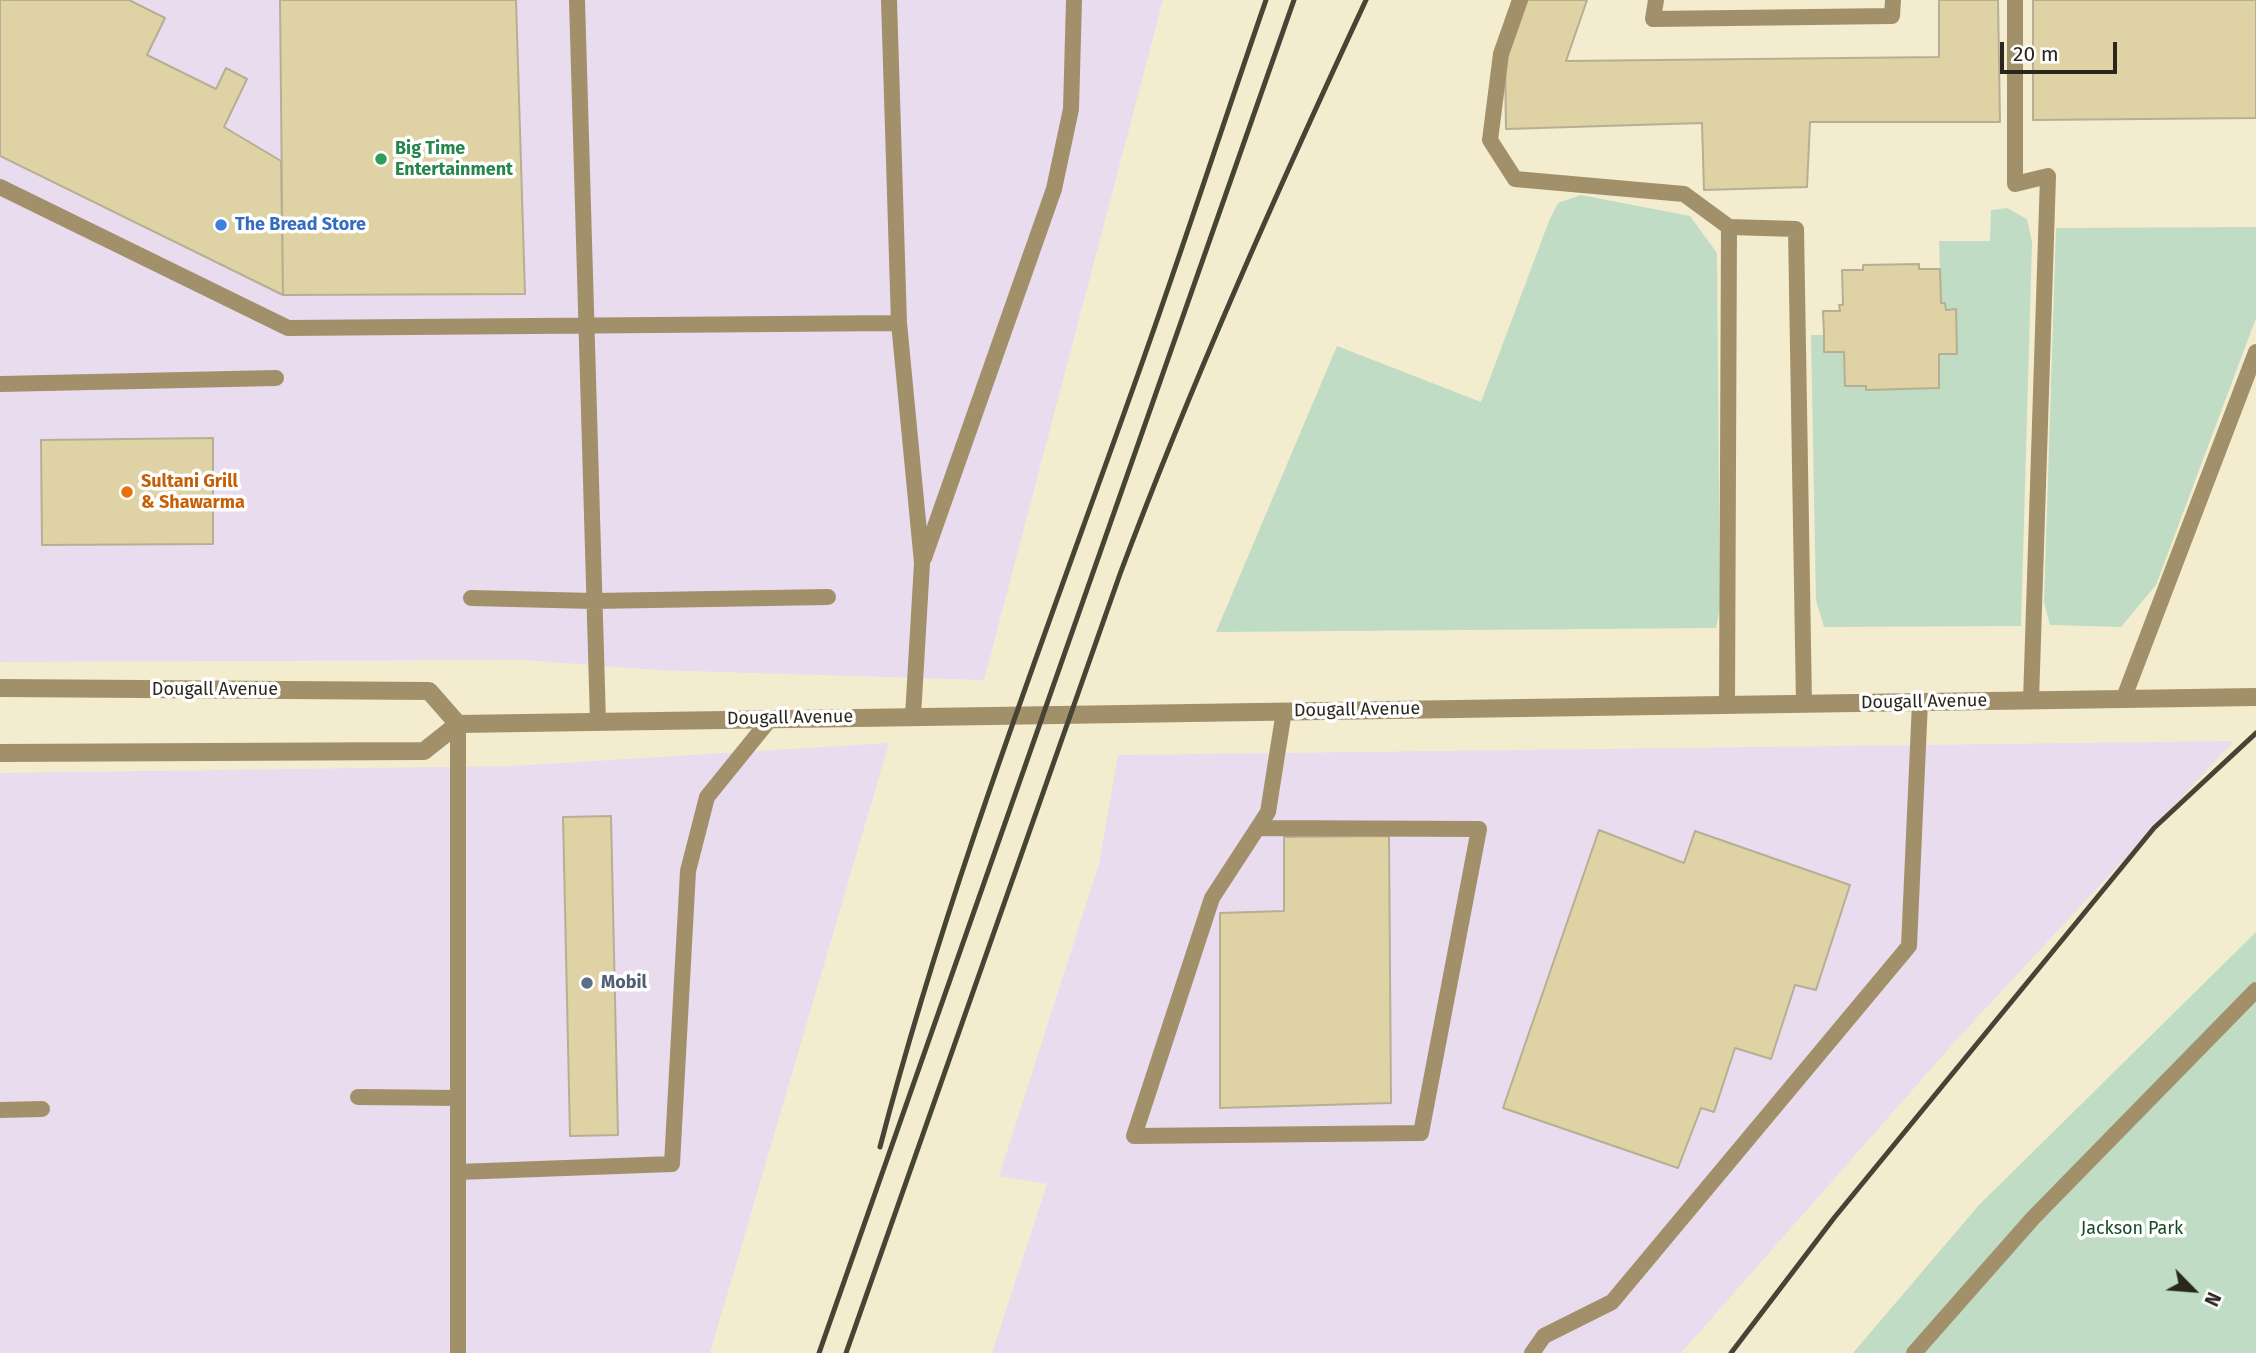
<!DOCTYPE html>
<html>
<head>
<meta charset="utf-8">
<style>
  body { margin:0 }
  #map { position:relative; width:2256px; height:1353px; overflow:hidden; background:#f4eccf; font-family:"Fira Sans",sans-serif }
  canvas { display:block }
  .north { position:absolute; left:2158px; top:1255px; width:70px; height:70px; -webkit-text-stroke:5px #fff; paint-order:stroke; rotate:115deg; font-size:19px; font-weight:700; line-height:28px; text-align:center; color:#2a271c }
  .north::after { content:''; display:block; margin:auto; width:24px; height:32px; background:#2a271c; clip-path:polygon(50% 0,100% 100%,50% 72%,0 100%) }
  .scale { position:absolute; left:2000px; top:42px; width:117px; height:32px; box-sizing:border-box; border:4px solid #2a271c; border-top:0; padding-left:9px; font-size:21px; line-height:24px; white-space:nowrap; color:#2a271c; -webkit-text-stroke:5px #fff; paint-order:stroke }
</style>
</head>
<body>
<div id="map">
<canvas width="2256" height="1353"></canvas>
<div class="north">N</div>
<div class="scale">20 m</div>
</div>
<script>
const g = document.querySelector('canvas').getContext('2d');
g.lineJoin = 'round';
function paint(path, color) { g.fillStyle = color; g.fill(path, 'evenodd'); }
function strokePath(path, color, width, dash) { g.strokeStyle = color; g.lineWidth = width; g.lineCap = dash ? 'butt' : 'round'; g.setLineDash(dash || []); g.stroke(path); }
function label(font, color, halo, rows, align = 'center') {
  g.font = font + ' "Fira Sans",sans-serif'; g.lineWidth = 7; g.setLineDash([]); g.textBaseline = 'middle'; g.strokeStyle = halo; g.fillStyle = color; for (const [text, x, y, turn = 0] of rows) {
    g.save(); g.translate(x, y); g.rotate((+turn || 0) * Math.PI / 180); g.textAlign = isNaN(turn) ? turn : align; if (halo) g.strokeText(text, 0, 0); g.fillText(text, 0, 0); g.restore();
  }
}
paint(new Path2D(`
  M0,0H1163L984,680L656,670L525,660L0,662Z
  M2234,741L1959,1037L1681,1353H992L1047,1184L999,1176L1099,864L1118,755Z
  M889,743L710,1353H0V773L512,766Z`), '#eadcef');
paint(new Path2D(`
  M1581,195L1690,216L1717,253L1720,608L1716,628L1216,632L1337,346L1481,402L1549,221L1558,203Z
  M2007,208L2027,219L2032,242L2021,626L1824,627L1816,600L1811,335H1824L1825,352H1844L1845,386H1866V390L1939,388V354L1957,353L1956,310H1946L1945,303H1941L1939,241H1990L1991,210Z
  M2256,227V318L2156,585L2121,627L2050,625L2044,602L2056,228Z
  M2256,932V1353H1853L1979,1205Z`), '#c1dcc4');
const building = new Path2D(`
  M0,0H129L165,18L147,55L216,89L226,68L247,79L224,127L281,161L283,295L0,156Z
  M280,0H516L525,294L283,295Z
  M1527,0H1587L1566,61L1939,57V0H1998L2000,122H1810L1807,187L1704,190L1702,123L1506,129L1505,62Z
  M2033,0H2256V118L2033,120Z
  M1919,264V269H1940L1941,303H1945L1946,310L1956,309L1957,354H1939V388L1866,390V386H1845L1844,352H1824V335L1823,311H1840L1839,305H1843L1842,270H1863V265Z
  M213,438V544L42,545L41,440Z
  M611,816L618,1135L570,1136L563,817Z
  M1599,830L1684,863L1695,831L1850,885L1816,990L1795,985L1771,1059L1735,1048L1714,1112L1701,1108L1678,1168L1503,1108Z
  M1389,836L1391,1103L1220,1108V913L1284,911V837Z`);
paint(building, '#dfd2a4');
strokePath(building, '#b6af93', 2);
strokePath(new Path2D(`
  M577,0L598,721
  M889,0L899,323L922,563L913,716
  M1520,0L1501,54L1490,140L1515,179L1684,194L1729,227L1796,229L1804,703
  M1656,0L1653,19L1892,16L1893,0
  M2015,0V184L2048,176L2031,701
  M0,187L288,328L899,323
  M0,384L276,378
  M924,558L1054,189L1071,109L1074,0
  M471,598L594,601L828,597
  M2123,700L2256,352
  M1727,704L1729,227
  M1258,828L1479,829L1421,1133L1134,1136L1212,898L1268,812L1284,711
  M358,1097L458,1098
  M0,1110L42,1109
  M458,1172L672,1164L688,871L707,797L771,718
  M458,1353V724
  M1532,1353L1544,1336L1612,1302L1909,946L1920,702
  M1914,1353L2033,1218L2256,990`), '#a2906b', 16);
strokePath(new Path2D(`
  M0,688L429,691L458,724
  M0,753L424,751L458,724L2256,697`), '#a2906b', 18);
strokePath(new Path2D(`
  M880,1147C950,879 1050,623 1142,363C1185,242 1224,121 1266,0
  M819,1353L1294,0
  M846,1353L1120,574C1193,379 1278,189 1366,0
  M1731,1353L1834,1218L2154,828L2256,733`), '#474436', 5);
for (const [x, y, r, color] of [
  [381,159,7,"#2e9e5b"],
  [221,225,7,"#3f7fe0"],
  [127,492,7,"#e8710a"],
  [587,983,7,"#5c6f8a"]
]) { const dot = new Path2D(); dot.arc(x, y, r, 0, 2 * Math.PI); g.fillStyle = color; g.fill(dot); strokePath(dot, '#fff', 2.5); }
label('bold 18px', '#27864d', '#fff', [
  ["Big Time",395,149],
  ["Entertainment",395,170]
], 'left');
label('bold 18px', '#366cbe', '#fff', [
  ["The Bread Store",235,225]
], 'left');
label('bold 18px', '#c56008', '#fff', [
  ["Sultani Grill",141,482],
  ["& Shawarma",141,503]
], 'left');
label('18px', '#2a271c', '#fff', [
  ["Dougall Avenue",215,690],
  ["Dougall Avenue",1924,702,-1],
  ["Dougall Avenue",1357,710,-1],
  ["Dougall Avenue",790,718,-1]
]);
label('bold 18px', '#4e5e75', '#fff', [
  ["Mobil",601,983]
], 'left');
label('18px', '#124c22', '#fff', [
  ["Jackson Park",2132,1229]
]);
</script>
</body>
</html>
